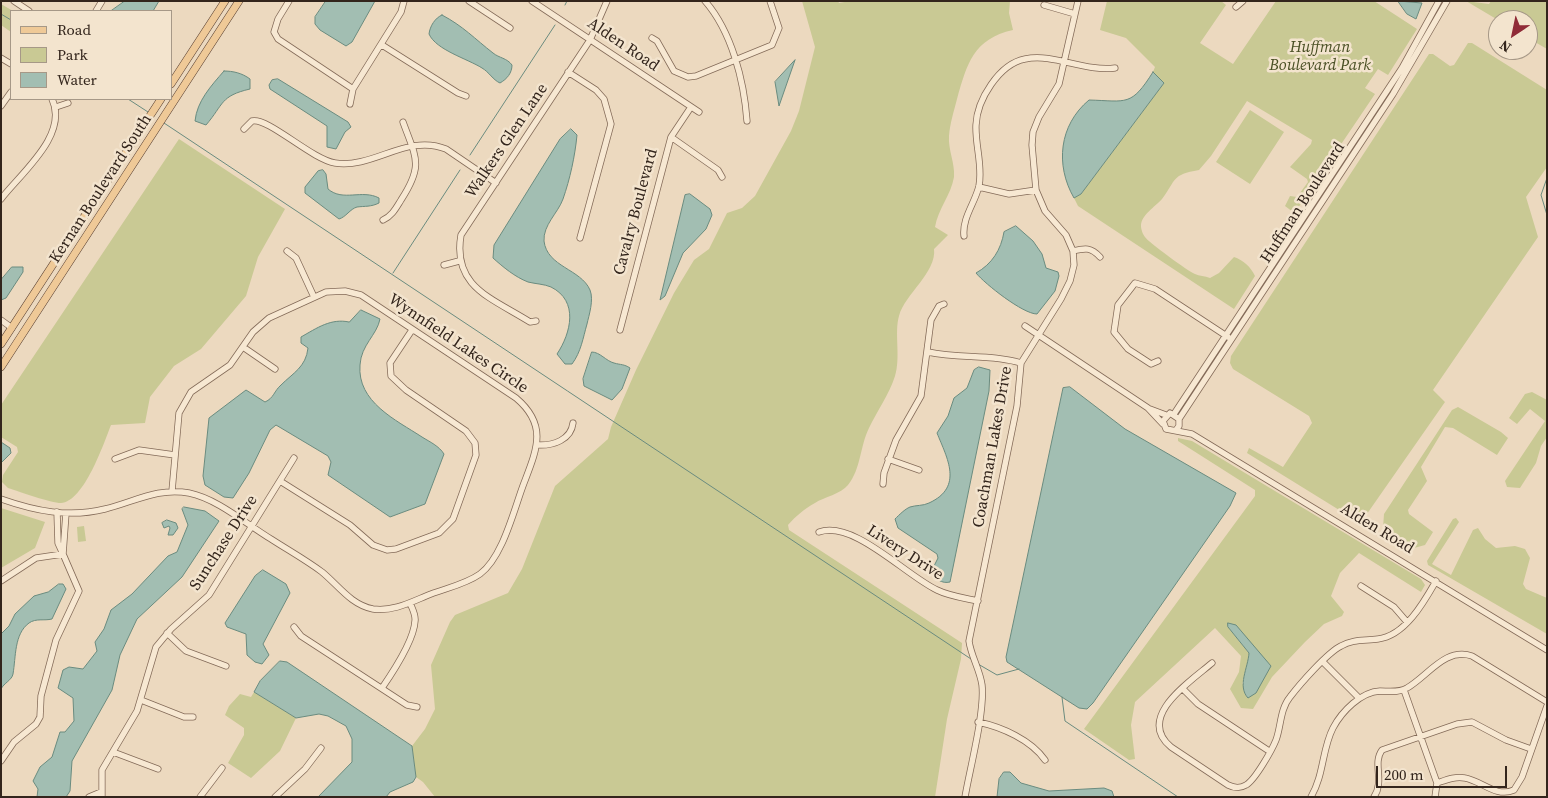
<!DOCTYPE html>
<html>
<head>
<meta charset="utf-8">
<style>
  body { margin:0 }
  #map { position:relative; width:1548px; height:798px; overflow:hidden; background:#ecd9bf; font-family:"Source Serif 4",serif }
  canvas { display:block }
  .frame { position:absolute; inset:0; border:2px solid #33251c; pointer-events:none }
  .legend { position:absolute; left:10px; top:10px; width:162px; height:90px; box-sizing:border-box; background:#f3e4ce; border:1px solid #a69887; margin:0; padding:6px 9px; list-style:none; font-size:15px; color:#33251c }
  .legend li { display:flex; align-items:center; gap:10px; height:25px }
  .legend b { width:25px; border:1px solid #a69887 }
  .north { position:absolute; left:1488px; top:10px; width:50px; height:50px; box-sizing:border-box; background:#f3e4ce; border:1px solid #a69887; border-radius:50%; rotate:214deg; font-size:14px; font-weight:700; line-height:20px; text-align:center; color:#33251c }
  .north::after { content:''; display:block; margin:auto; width:18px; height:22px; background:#902b37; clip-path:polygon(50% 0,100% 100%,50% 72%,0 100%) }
  .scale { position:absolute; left:1376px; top:766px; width:131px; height:22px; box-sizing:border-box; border:2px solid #33251c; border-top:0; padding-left:6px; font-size:15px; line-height:18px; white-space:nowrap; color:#33251c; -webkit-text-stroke:4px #f3e4ce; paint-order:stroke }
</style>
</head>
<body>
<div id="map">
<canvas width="1548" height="798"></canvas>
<div class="frame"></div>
<ul class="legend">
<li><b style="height:6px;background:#efc997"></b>Road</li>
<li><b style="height:14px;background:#c9c994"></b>Park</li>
<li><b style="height:14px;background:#a2beb2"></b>Water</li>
</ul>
<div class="north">N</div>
<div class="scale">200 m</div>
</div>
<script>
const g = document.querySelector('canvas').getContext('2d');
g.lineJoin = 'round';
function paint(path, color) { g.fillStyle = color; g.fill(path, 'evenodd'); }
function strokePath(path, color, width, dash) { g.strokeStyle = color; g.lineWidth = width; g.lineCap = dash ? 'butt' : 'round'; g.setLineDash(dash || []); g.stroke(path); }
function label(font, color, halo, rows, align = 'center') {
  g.font = font + ' "Source Serif 4",serif'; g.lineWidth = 5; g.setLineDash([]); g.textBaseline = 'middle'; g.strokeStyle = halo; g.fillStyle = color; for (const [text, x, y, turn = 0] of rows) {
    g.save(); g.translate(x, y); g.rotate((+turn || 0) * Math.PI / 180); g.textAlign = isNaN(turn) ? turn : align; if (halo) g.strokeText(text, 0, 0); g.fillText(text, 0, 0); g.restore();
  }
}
paint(new Path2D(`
  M802,1H838L839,3L850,1H1010L1009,13L1013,30C973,39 967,64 957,99C954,111 950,123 949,136C948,150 955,163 954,177C951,195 938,209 935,227L948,235L934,249C937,272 905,294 899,316C894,333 901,357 895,376C889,395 877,411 869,428C860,446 861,469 848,485C841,494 824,497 815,503C804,509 796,516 788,525L789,530L962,643L961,659L947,719L935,797H435L423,782L416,777L412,746L425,729L435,709L431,665L450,622L455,615L508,593L522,569L555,486L608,439L611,427L636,370L674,293L694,260L709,249L727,213L742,208L755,196L791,131L799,111L815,47Z
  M1107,1H1221L1226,5L1200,43L1233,64L1276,1H1374L1417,29L1388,75L1378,69L1365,88L1375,94L1296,211L1293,212L1285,206L1290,196L1297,197L1308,182L1307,179L1290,167L1311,144L1312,140L1247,101L1211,156L1199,170C1171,175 1177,179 1162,199C1155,207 1141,215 1141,226C1141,229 1143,235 1145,237C1147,241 1189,272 1195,274C1199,276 1205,276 1210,278L1219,273L1234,257C1243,260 1251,267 1255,276L1234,309L1078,206L1074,198L1081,194L1164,83L1153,72L1155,67L1126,38L1100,30Z
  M1466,1L1489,4L1491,1H1547V49L1528,38V20H1498Z
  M1,4L13,11L11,32L1,25Z
  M1468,43H1472L1547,90V167L1526,197L1538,237L1433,390L1445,402L1362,521H1357L1247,453L1249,448L1283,467L1312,423L1309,416L1233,369L1230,363L1231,356L1429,54H1433L1450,66L1454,65Z
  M1250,110L1284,132L1250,184L1216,162Z
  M179,139L285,209L258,257L246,296L201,349L174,366L150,397L145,423L111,425C104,443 84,502 61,503C51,503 20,492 8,488L2,482L3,475L18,452L17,447L1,437V405Z
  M1532,392L1547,400V437L1541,446L1536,463L1520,488L1507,487L1505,481L1545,421L1530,409L1517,424L1509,418L1525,394Z
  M1458,407L1501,432L1508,438L1497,455L1453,428L1445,427L1421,467L1427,481L1408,510L1409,514L1433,532L1425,545L1414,548L1383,528L1384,514L1452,410Z
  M1178,438L1192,441L1421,579L1425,585L1421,592L1359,553L1340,573L1331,596L1344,612L1342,616L1324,624L1305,642L1272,677L1253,709L1241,708L1230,689L1239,672L1241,656L1215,628L1135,702L1131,725L1135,759L1129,760L1084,729L1255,496V490L1178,441ZM1228,627L1271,666L1242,684L1248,668L1249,653Z
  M1,508L45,522L35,548L1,568Z
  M1456,518L1459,522L1432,564L1451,575L1473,530L1478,528L1485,539L1496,548L1515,546L1525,549L1530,558L1523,584L1526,589L1547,598V634L1428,565L1427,561L1453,519Z
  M84,526L86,541L78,542L77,527Z
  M254,692L296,718L280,751L251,778L228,763L244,735V728L225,715L229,706L240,694L251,697Z`), '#c9c994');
const water = new Path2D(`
  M125,1H159L153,11H111Z
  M326,1H375L352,42L346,46L320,30L315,24V17Z
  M1398,1L1422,3L1416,19L1407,14Z
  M442,15C463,26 475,39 493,53C499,58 507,58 512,65C512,73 507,79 500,83C493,80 489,72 482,68C468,59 436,50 429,34C430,26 435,18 442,15Z
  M795,60L779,106L775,82Z
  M224,71C233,71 242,73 250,79V89C220,96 224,104 206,125L195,121C197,101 211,86 224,71Z
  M1153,72L1164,83L1081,194L1074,198C1055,165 1059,125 1089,100C1127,101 1131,107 1153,72Z
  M278,79L348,122L351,127L345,132L336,149L327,147V126L270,89L269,85L272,80Z
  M571,129L577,135C575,156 570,179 563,199C558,213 543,225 544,241C547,267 581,269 590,290C594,300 589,315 587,324C583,338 581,352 572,364H565L557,354C571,333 579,301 551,287C544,284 536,284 528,282C515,277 503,267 493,258L494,245L560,139Z
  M323,170L326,174L328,189C343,202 362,189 379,198V203C371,207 365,206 357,207C350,209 346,217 339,219L305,193V187L318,171Z
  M690,194L710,209L712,215L706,229L683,253L665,296L660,300L685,195Z
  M1016,226L1033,241L1042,254L1046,268L1058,272L1059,276L1055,291L1037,314C1023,314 985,284 976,273C992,264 1001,250 1004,232Z
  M12,267H23V272L6,298L1,300V280Z
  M361,310L380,319C377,335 361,345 360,365C357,402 396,420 422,437C430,442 439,446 444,454L425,504L390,517L328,475L331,462L328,456L276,425L270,430L249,473L233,498L224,497L205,485L203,476L209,418L246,390L265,402C274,398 274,391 281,385C293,373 306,367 308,348L301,343V337C317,328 331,318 349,322Z
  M592,352C600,352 606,361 614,363C621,365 624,364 630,368L622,389L612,400L584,386L583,379Z
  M979,367L990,370L989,391L950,582C942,584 935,579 931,572L938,558L937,554L898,528L895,519C899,515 905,509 910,507C916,505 923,506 929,503C964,487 947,458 937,433L948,416L954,398L967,388L974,370Z
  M1070,387L1125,429L1236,493L1230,506L1093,703L1087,709L1079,708L1007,662L1006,657L1063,388Z
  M1,442L10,448L11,453L1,463Z
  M184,507L205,511L219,521L182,577L137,619L120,655L112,690L72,761L70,791L66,797H37L38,789L33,781L40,767L52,757L60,732H65L74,721L73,698L58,688L63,670L69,667L83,669L97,651L95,642L104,629L111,610L132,594L168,556L177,552L188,525L182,509Z
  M167,520L176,523L178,528L173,535H168L170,528L169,526L164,528L162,523Z
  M263,570L286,584L290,593L263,644L269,655L262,664L255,662L247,655L246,634L227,627L225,623L255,576Z
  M59,584H63L66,589L52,619C44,621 36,618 29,623C14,634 16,657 13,674C12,680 4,683 1,689V634L9,626L15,614L34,596L48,592Z
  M1228,623L1236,625L1271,666L1256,693L1248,698C1237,686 1248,668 1249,653L1228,627Z
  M280,661L287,662L412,746L416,777L413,782L390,792L386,797H318L352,762V739L346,726L328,716L319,714L296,718L254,692L260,681Z
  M1004,772H1010L1021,783L1049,791L1104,788L1112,791L1114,797H997L999,779Z`);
paint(water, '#a2beb2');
strokePath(water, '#6a8b7f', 1);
strokePath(new Path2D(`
  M565,5L567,1
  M1,14L11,20
  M128,99L148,112
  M164,123L971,659
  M470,155L555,25
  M1547,178L1541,195L1547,215
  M393,273L460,170
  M978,664L997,675L1019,669
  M1062,697L1065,721L1178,797`), '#6a8b7f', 1);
const minor = new Path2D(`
  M14,1L29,11
  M289,1L278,19L274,32L278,39L353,89
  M469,1L510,28
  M532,1L699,112
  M705,1C732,32 744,81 747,121
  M1044,5L1075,14
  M1236,7L1243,1
  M96,11L102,1
  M652,38L657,41L674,71L688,77L696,76L772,45L779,28L770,1
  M382,45L458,93L466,96
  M1,58L11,64
  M568,72L596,90L604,99L611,124L580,238
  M350,104L353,89L401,12L404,1
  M1,106L11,92
  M56,107L68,103
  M244,129L252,121C268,117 311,159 335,163C374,169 407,133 446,149L496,183
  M671,137L718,170L722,177
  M979,187L1009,194L1036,190
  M1,199C21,173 69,135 52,99
  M383,220C392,216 396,208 401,200C424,165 416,158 403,122
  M964,236C962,218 975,203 979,186C983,166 975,145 976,125C977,100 999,64 1025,59C1054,53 1084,72 1115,68
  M287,251L296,258L314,297
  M1073,251C1085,248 1091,247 1100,257
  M444,265L459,261
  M1,320L12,328
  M536,321L530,322C492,298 452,287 461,235L590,40L607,1
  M1025,326L1148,408L1163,424
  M620,330L671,137L691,107
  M243,347L275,369
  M928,352C959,359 991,354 1021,363
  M1158,361L1151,364L1128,349L1114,332L1118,305L1135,283L1155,289L1228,337
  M1150,409L1166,415
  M1174,414L1402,68L1439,1
  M1179,419L1393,94L1447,1
  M1176,430L1179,426V419L1170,413L1163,421L1166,429L1192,434L1547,650
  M537,445C553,446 571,440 573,423
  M115,459L139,450L175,455
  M888,459L919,470
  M280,481L350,525L373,545L387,550L396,549L439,533L453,519L476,455L475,443L466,431L406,390L391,376L390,363L412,330
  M883,484L884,473L896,440L921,396L931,320L939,306L944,304
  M1,499C35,511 69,518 105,509C134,502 158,487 189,493C218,499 246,524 271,539C288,550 306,560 322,572C338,585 351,605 373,609C394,612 413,601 431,594C447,588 466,584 480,574C503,557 514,509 524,483C537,449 548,425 516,398L361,295L345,291L326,292L269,318L253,332L230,365L191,392L179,413L172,491
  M57,512L58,543L63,554L66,513
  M819,532C854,520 905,575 937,590C949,596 964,598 978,601
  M1,581L36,558L63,554L79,591L56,640L41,696L40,717L36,724L14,742L1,761
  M1361,586L1394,607L1407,622
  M294,627L301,636L407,705L417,707
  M167,633L186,651L226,666
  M1323,662L1359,698
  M1212,663C1191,681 1135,717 1171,747L1228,785C1234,788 1241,788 1246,785C1255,780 1272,750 1276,740C1281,727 1280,709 1290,697C1300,684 1327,653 1341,646C1353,639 1365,641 1378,639C1405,636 1424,602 1436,581
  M382,688C393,672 414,640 415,621C416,615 412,608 410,603
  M1183,689L1198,704L1269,751
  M1404,690L1437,783L1435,797
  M141,700L184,717H193
  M978,722C1002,727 1031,740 1045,760
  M113,752L158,769
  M1437,783C1446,780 1455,776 1465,778C1482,781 1496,798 1514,790L1522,777L1547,706
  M89,797L101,792
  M102,797V770L137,711L156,647L171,629L209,595L294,458
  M200,797L222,768
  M275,797L305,769L321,748
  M965,797C970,768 985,712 982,685C980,670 971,656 969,641L1017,406L1021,363L1061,299L1070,281L1074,265L1073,251L1066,235L1045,211L1036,190L1032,145L1033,132L1039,117L1059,84L1078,1
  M1311,797C1324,775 1322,749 1333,728C1342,711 1361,692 1380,691C1388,691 1399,693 1407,688C1428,676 1445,647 1472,656L1547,702
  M1374,797C1385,780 1372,764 1382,750L1457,724L1472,722L1506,740L1531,749`);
const major = new Path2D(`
  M171,84L225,1
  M1,344L161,99
  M1,367L239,1`);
strokePath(minor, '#836a58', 7);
strokePath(major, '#51392d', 8);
strokePath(minor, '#f7e8d2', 5.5);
strokePath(major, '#efc997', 7);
label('16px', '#33251c', '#f3e4ce', [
  ["Alden Road",623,45,34],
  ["Walkers Glen Lane",507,141,-56],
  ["Kernan Boulevard South",101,189,-57],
  ["Huffman Boulevard",1303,203,-57],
  ["Cavalry Boulevard",636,212,-75],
  ["Wynnfield Lakes Circle",458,344,34],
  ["Coachman Lakes Drive",993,447,-80],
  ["Alden Road",1377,529,31],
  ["Sunchase Drive",224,543,-57],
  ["Livery Drive",905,553,33]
]);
label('italic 16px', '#494f24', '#f3e4ce', [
  ["Huffman",1320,48],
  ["Boulevard Park",1320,66]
]);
</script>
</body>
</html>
